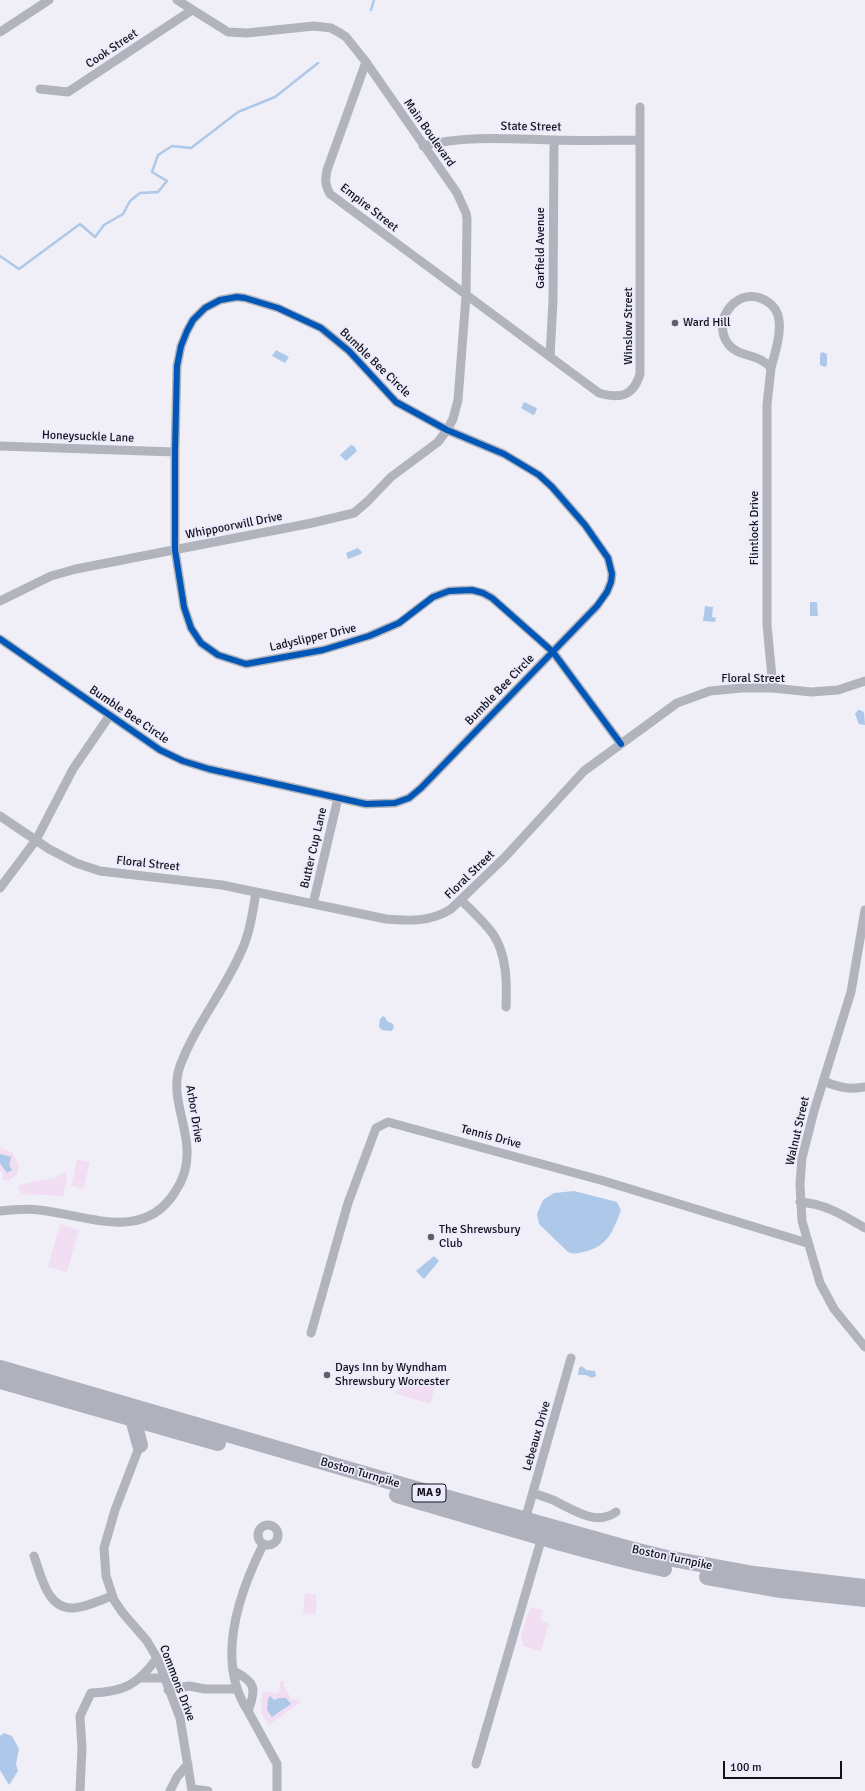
<!DOCTYPE html>
<html>
<head>
<meta charset="utf-8">
<style>
  body { margin:0 }
  #map { position:relative; width:865px; height:1791px; overflow:hidden; background:#f0eff8; font-family:Signika,sans-serif }
  canvas { display:block }
  .scale { position:absolute; left:723px; top:1761px; width:119px; height:18px; box-sizing:border-box; border:2px solid #13121c; border-top:0; padding-left:5px; font-size:12px; line-height:14px; white-space:nowrap; color:#13121c; -webkit-text-stroke:3px #ecebfc; paint-order:stroke }
</style>
</head>
<body>
<div id="map">
<canvas width="865" height="1791"></canvas>
<div class="scale">100 m</div>
</div>
<script>
const g = document.querySelector('canvas').getContext('2d');
g.lineJoin = 'round';
function paint(path, color) { g.fillStyle = color; g.fill(path, 'evenodd'); }
function strokePath(path, color, width, dash) { g.strokeStyle = color; g.lineWidth = width; g.lineCap = dash ? 'butt' : 'round'; g.setLineDash(dash || []); g.stroke(path); }
function label(font, color, halo, rows, align = 'center') {
  g.font = font + ' Signika,sans-serif'; g.lineWidth = 3.5; g.setLineDash([]); g.textBaseline = 'middle'; g.strokeStyle = halo; g.fillStyle = color; for (const [text, x, y, turn = 0] of rows) {
    g.save(); g.translate(x, y); g.rotate((+turn || 0) * Math.PI / 180); g.textAlign = isNaN(turn) ? turn : align; if (halo) g.strokeText(text, 0, 0); g.fillText(text, 0, 0); g.restore();
  }
}
paint(new Path2D(`
  M0,1146L2,1149L12,1152L19,1165L17,1175L8,1181L2,1179L3,1174L0,1170Z
  M77,1159L90,1162L83,1189L71,1186Z
  M66,1173L67,1179L63,1196L23,1194L19,1190V1185L58,1177V1174Z
  M60,1224L79,1230L67,1272L48,1267Z
  M409,1375L436,1383L430,1404L394,1393L407,1384Z
  M305,1593L316,1595V1601L317,1603L315,1615L303,1613Z
  M530,1607L543,1610L540,1620L549,1623L541,1651L523,1646L521,1637Z
  M280,1681H284V1686L292,1700L298,1699L301,1702L269,1725L261,1713L262,1692L279,1693Z`), '#f1def3');
paint(new Path2D(`
  M276,350L289,357L285,363L272,356Z
  M822,352L827,354V365L825,367L820,365V354Z
  M524,402L537,408L535,414L533,415L521,408Z
  M351,445L354,446L357,451L346,461L340,455Z
  M358,548L362,552L361,554L348,559L346,553Z
  M810,602H817L818,616H810Z
  M705,606L713,607L712,617L716,618L715,622L703,621Z
  M858,710H860L864,712L865,725L859,724L855,714Z
  M383,1016L385,1017L387,1021L393,1024L394,1028L391,1031L382,1030L379,1027L380,1019Z
  M0,1154L11,1157L9,1165L12,1170L7,1173L0,1163Z
  M574,1191L617,1202L621,1210C613,1231 608,1247 583,1252C577,1253 574,1255 568,1252L539,1224L537,1214L543,1200L554,1193Z
  M434,1256L439,1261L424,1279L416,1271Z
  M582,1366L586,1370L595,1371L596,1376L592,1378L586,1375H578L579,1368Z
  M270,1696L274,1700L279,1698H286L291,1704L272,1717L267,1710L268,1699Z
  M4,1733L12,1736L19,1749L16,1764L18,1771L9,1785L0,1770V1736Z`), '#adc8e9');
strokePath(new Path2D(`
  M371,10L374,0
  M0,256L19,269L80,224L95,237L104,225L123,214L130,201L140,193L158,192L167,181L152,172L158,155L172,146L191,148L238,112L275,97L318,63`), '#adc8e9', 2.5);
strokePath(new Path2D(`
  M0,32L49,0
  M366,62L327,170C325,180 325,185 330,194L599,393C620,399 633,397 640,374V107
  M40,89L68,92L192,10
  M423,146C465,135 510,139 554,140C582,141 611,140 640,140
  M550,357L553,300L554,140
  M771,368C775,353 781,335 779,320C778,312 774,306 768,302C739,282 709,321 729,345C740,358 759,353 771,368L767,405V625L773,688
  M0,446L175,452
  M0,601L51,576L76,569L312,523L354,513L368,501L391,477L438,442L447,430L453,419L458,400L466,296L467,219L466,213L457,193L366,62L346,37L340,33L331,28L314,26L247,33L228,32L177,0
  M0,639L160,750L183,761L209,769L366,804L395,803L409,798L421,788L597,606L607,592L611,582L612,574L608,558L585,525L552,487L539,475L504,454L447,430L396,402L349,351L321,328L278,308L245,298L237,297L220,300L205,308L193,320L187,331L181,346L177,366L175,452V550L184,607L191,628L201,643L218,655L246,664L323,650L369,636L399,623L433,597L449,591L472,590L483,593L492,598L553,652L621,744
  M0,816L49,849L76,863L100,871L222,885L386,919C409,921 431,922 451,909L505,857L584,771L677,703L710,691L742,688H773L811,692L838,690L865,681
  M0,888L36,840L73,769L110,715
  M461,900C472,911 484,922 493,934C507,955 507,983 506,1007
  M313,904L338,798
  M865,910L851,992L814,1111L802,1158L800,1184L802,1221L820,1283L834,1309L865,1347
  M823,1081C838,1087 849,1090 865,1087
  M800,1202C826,1204 843,1215 865,1228
  M0,1211C13,1210 26,1208 39,1210C87,1215 143,1243 175,1192C184,1179 188,1165 187,1149C186,1121 170,1094 180,1066C196,1023 227,988 244,945C251,928 253,910 256,892
  M311,1333L348,1203L376,1128L388,1122L604,1181L807,1243
  M140,1445L115,1510L104,1548L106,1576L114,1600L122,1612L147,1641L157,1658L180,1718L192,1791
  M533,1493C541,1496 550,1498 557,1502C575,1511 597,1526 616,1512
  M525,1520L571,1358
  M258 1535a10 10 0 1 1 20 0a10 10 0 1 1-20 0Z
  M34,1556C41,1575 47,1610 74,1608C87,1607 100,1600 112,1596
  M234,1671C255,1682 257,1688 248,1711C215,1661 239,1593 263,1545
  M142,1678H164
  M168,1690L189,1686L205,1689H237
  M248,1711L277,1764V1791
  M476,1764L542,1537
  M192,1789L208,1791
  M80,1791L82,1748L80,1716L91,1693C123,1692 138,1685 157,1658
  M170,1791L177,1777L188,1764`), '#b1b4bc', 9);
strokePath(new Path2D(`
  M0,1368L409,1487L630,1549L667,1558L754,1574L865,1587
  M0,1381L218,1443
  M133,1419L140,1445
  M397,1495C486,1521 574,1549 664,1569
  M707,1577L781,1590L865,1599`), '#afb1bc', 16);
strokePath(new Path2D(`
  M0,639L160,750L183,761L209,769L366,804L395,803L409,798L421,788L597,606L607,592L611,582L612,574L608,558L585,525L552,487L539,475L504,454L447,430L396,402L349,351L321,328L278,308L245,298L237,297L220,300L205,308L193,320L187,331L181,346L177,366L175,452V550L184,607L191,628L201,643L218,655L246,664L323,650L369,636L399,623L433,597L449,591L472,590L483,593L492,598L553,652L621,744`), '#0057b8', 6);
for (const [x, y, r, color] of [
  [675,323,4,"#605f69"],
  [431,1237,4,"#605f69"],
  [327,1375,4,"#605f69"]
]) { const dot = new Path2D(); dot.arc(x, y, r, 0, 2 * Math.PI); g.fillStyle = color; g.fill(dot); strokePath(dot, '#ecebfc', 1.5); }
for (const [x, y, w] of [
  [429,1493,34]
]) { const box = new Path2D(); box.roundRect(x - w / 2, y - 9, w, 18, 3); g.fillStyle = '#ecebfc'; g.fill(box); strokePath(box, '#13121c', 1); }
label('bold 11px', '#13121c', null, [
  ["MA 9",429,1493]
]);
label('12px', '#13121c', '#ecebfc', [
  ["Cook Street",112,49,-34],
  ["State Street",531,127,1],
  ["Main Boulevard",429,133,55],
  ["Empire Street",369,208,38],
  ["Garfield Avenue",541,248,-90],
  ["Winslow Street",629,326,-90],
  ["Bumble Bee Circle",375,363,44],
  ["Honeysuckle Lane",88,437,2],
  ["Whippoorwill Drive",234,526,-11],
  ["Flintlock Drive",755,528,-90],
  ["Ladyslipper Drive",313,638,-13],
  ["Floral Street",753,679],
  ["Bumble Bee Circle",500,690,-46],
  ["Bumble Bee Circle",129,715,34],
  ["Butter Cup Lane",314,848,-77],
  ["Floral Street",148,864,6],
  ["Floral Street",470,875,-44],
  ["Arbor Drive",194,1114,81],
  ["Walnut Street",798,1131,-77],
  ["Tennis Drive",491,1137,15],
  ["Lebeaux Drive",537,1436,-74],
  ["Boston Turnpike",360,1473,16],
  ["Boston Turnpike",672,1558,12],
  ["Commons Drive",177,1683,69]
]);
label('12px', '#13121c', '#ecebfc', [
  ["Ward Hill",683,323],
  ["The Shrewsbury",439,1230],
  ["Club",439,1244],
  ["Days Inn by Wyndham",335,1368],
  ["Shrewsbury Worcester",335,1382]
], 'left');
</script>
</body>
</html>
